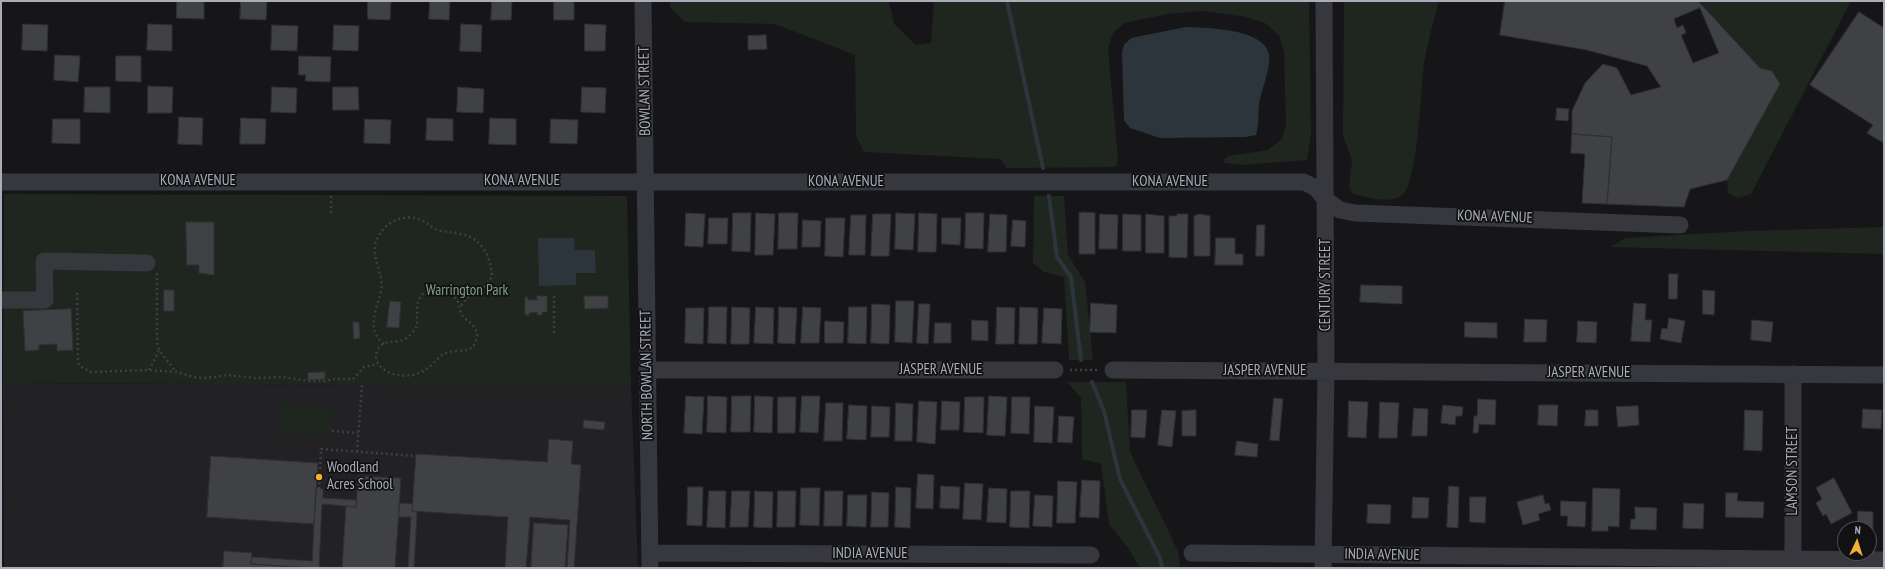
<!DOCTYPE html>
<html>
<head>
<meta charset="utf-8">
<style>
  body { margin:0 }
  #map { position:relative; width:1885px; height:569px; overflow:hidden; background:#161618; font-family:"PT Sans Narrow",sans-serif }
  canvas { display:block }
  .frame { position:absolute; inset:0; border:2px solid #a8adb8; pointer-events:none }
  .north { position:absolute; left:1837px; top:521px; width:40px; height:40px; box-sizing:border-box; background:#111113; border:1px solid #4d4f55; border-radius:50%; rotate:4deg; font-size:11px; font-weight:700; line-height:16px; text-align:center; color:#a8adb8 }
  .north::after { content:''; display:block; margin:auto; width:14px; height:18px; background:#f2b134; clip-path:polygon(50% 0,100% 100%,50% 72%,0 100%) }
</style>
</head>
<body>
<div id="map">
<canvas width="1885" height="569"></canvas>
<div class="frame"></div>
<div class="north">N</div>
</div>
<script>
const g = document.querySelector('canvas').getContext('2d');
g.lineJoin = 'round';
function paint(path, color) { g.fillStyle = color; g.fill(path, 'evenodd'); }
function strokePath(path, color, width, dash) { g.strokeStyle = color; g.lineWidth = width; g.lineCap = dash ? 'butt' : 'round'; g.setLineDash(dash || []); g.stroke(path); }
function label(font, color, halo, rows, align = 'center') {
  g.font = font + ' "PT Sans Narrow",sans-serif'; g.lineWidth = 3.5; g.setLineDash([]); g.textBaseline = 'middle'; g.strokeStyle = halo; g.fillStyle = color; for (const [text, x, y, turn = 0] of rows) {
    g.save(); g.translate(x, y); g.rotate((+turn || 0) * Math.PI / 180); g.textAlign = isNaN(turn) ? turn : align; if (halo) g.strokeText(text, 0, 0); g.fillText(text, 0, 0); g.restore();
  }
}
paint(new Path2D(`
  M3,383L631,386L638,568H4Z`), '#222225');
paint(new Path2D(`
  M670,1H889L894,24L916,45L931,43L934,1H1309L1311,134L1307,160L1242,165L1225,163L1223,160L1228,156L1268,150L1282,139L1286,126L1284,52L1279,35L1265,23L1246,17L1203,11L1168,14L1124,23L1113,33L1108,49L1118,159L1116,167L1006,168L1001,159L864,152L856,136L855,55L775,24L685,22L670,7Z
  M1344,1H1439C1433,22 1428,42 1424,63C1421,86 1418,187 1401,196C1386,204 1369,197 1353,194L1349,186L1352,160L1343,136Z
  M1698,1H1851L1751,194L1738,198L1728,193L1727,180L1780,84L1772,72L1760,68Z
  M4,194L627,196L631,386L3,383Z
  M1034,196H1064L1068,255L1085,282L1093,360H1069L1064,277L1044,272L1033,263Z
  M1884,227V254L1610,247L1626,238L1747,231Z
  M1067,382H1126L1130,452L1178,551L1180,568H1140L1128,548L1109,524L1101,464L1082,459L1081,398Z
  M282,404L333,407L331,437L280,434Z`), '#1e261f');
paint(new Path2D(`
  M1186,27C1207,28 1263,28 1269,54C1271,67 1263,86 1260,99C1257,113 1260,122 1256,135L1245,137L1160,138L1130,128L1124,120L1122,52L1124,45L1131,38Z
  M538,238H574L575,250H595L596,273H576V285L539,286Z`), '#2c353c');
strokePath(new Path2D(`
  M1007,1L1043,168
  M1049,196L1057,257L1071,277L1081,360
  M1092,382L1104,411L1120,479L1160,558L1162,568`), '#2c353c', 4);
const building = new Path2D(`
  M177,1H204V19L177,18Z
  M241,1H267L266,20L240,19Z
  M368,1H391L390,20L368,19Z
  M430,1H450L449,20L429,19Z
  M492,1H512L511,20H491Z
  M554,1H574V20H554Z
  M1505,1H1698L1760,68L1772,71L1780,84L1727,180L1690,189L1684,207L1607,204L1612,137L1572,134V111L1585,83L1603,64L1617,68L1631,95L1661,87L1647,66L1587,50L1500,35Z
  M1700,8L1719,53L1693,63L1681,35L1686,33L1683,25L1677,28L1674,19Z
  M1859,12L1884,28V143L1867,133L1873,125L1810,85Z
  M23,24L48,25L47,51L22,50Z
  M148,24L172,25V51L147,50Z
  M461,24L482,25L481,52L460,51Z
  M585,24L606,25L605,51H585Z
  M272,25L298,26L297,51L271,50Z
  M334,25L359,26L358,51L333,50Z
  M766,35L767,49L748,50V36Z
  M55,55L80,56L78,82L54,80Z
  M116,56H141V82L116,81Z
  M299,56L331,57L330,82L305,81L306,75H299Z
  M148,86L173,87L172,113H148Z
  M85,87H110V113L84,112Z
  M272,87L297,88L296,113L271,112Z
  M333,87H358L359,110H333Z
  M458,87L484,89L483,113L457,112Z
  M582,87L606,88L605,113L581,112Z
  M1557,108L1569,109L1568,121L1556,120Z
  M179,117L203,118L202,145L178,144Z
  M241,118L266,119L265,144H240Z
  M427,118L453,119V141L426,140Z
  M490,118L516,119V145L489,144Z
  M53,119H80V144L52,143Z
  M365,119L391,120L390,144L364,143Z
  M551,119L578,120L577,144L550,143Z
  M1572,134L1612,137L1607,204L1582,203L1585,154L1571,153Z
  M1085,212L1095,213V254H1079V213Z
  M686,213L705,214L703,247L685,246Z
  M733,213H751L750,252L732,251Z
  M756,213L775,214L773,255H755Z
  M779,213H798L797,249H778Z
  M896,213L915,214L913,250L895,249Z
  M919,213L937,214L936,252H918Z
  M966,213H984L983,249L965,248Z
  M873,214H891L889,256H871Z
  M990,214L1007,215L1006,252H988Z
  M1100,214L1118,215L1117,249H1099Z
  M1123,214L1141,215V251H1123Z
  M1146,214L1164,216V253H1146Z
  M1177,214H1188L1187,258L1169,257V216H1177Z
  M1200,214L1210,216V256H1194V216Z
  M851,215H866L865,255H849Z
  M709,218H728L727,244H708Z
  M826,218H845L843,257L825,256Z
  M942,218H961L960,245L942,244Z
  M803,220L821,221L820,247H802Z
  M1013,220L1026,221L1025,247L1011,246Z
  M186,222H214V275L199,273V265H187Z
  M1257,225H1265L1264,256H1256Z
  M1216,238H1235V254H1243V265H1215Z
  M1669,274H1678L1677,299H1669Z
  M1361,285L1402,286V304L1360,302Z
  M164,290H174V311H164Z
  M1703,290L1715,291L1714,315L1703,314Z
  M537,296H547V312H542V315H537V312L529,313V315H525V297H528V300H537Z
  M584,296H608V308L585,309Z
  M390,301L401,302L399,328L387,327Z
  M896,301H914L912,343L895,342Z
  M1091,303L1117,305L1116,333L1090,332Z
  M1634,303L1646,304L1645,320H1652L1650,342L1631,341Z
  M872,304L890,305L889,344L871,343Z
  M919,304H930L928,344L917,343Z
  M709,307H727L726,344L708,343Z
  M732,307L750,308L749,344H731Z
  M756,307L774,308L773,344L754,343Z
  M779,307L797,308L795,344L778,343Z
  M803,307L821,308L819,343H801Z
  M849,307H867L866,344L848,343Z
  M997,307L1015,308L1014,344H996Z
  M1020,307L1038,308L1037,344H1019Z
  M686,308H704L703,344L685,343Z
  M1044,308L1062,309L1061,344L1042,343Z
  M71,309L73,350L57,351V344L39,345V350L25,351L23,311Z
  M1669,318L1685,321L1681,343L1660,339L1662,328L1667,329Z
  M1525,319L1547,320L1546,342H1524Z
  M972,320L988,321V341L972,340Z
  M1752,320L1773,322L1771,342L1751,340Z
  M825,321L844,322L843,343H825Z
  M1578,321L1597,322L1596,343L1577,342Z
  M353,322H359L360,338L354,339Z
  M1465,322L1497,323V338L1465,337Z
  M935,323H951V343H934Z
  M325,372V379L308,380V373Z
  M686,396L704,397L702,434L684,433Z
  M708,396L727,397L726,433L707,432Z
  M732,396H751L750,432H731Z
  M755,396L773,397L772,433L754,432Z
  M802,396H820L818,433L800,432Z
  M989,396L1007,397L1005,436L987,435Z
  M778,397H796L795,433H778Z
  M965,397H984L983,433L964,432Z
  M1012,397H1030L1029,434L1011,433Z
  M1274,398L1283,399L1279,441L1270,440Z
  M1478,399L1496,400L1495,425L1479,424L1478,433H1473L1474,416H1477Z
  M919,401L937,402L935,444L917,442Z
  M942,401L960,402L959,430H941Z
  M1349,401L1368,402L1366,438L1348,437Z
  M1380,402L1399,403L1397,438H1379Z
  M826,403H843L842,441H824Z
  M896,403L913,404L912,441H895Z
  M849,405L867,406L866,440L847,439Z
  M1443,405L1463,407L1462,416H1456L1455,425L1441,423Z
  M1539,405H1558L1557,426L1538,425Z
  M872,406L890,407L889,437H871Z
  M1035,406L1054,407L1052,443L1034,442Z
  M1638,406L1639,425L1618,427L1616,407Z
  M1414,408L1428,409L1427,436H1412Z
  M1863,409L1882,410L1881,429L1862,428Z
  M1132,410H1147L1145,438L1131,437Z
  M1162,410L1176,411L1172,447L1158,445Z
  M1196,410V436H1182V411Z
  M1586,410H1598V426H1585Z
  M1745,410L1763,411L1762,451L1744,450Z
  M1059,416L1074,417L1072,443L1058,442Z
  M584,420L605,422L604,430L583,428Z
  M549,439L573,441L571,464L581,465L574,568H567L570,520L530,517L526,568H505L508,517L412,511L416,454L547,462Z
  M1237,441L1258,444L1257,457L1235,455Z
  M211,456L318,463L314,524L207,517Z
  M918,474L934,475L933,509L916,508Z
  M358,476L401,478L395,568H342L346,506L356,507Z
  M1834,478L1852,513L1831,524L1826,514L1823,516L1816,503L1822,499L1816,488Z
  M1082,480L1100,481L1099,518L1080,517Z
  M1058,481L1077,482L1075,523H1057Z
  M965,483L983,484L981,520L963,519Z
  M941,486L960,487L959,509L940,508Z
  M1449,486L1459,487L1458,528L1447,527Z
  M688,487H703L702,526L687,525Z
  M896,487L911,488L910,528L895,527Z
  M316,488L323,489V498L356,500V507L322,504L319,567L342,568H311L251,564L252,557L312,561Z
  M801,488H820L819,526L800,525Z
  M989,488L1007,489L1006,523L987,522Z
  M1593,488L1620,489L1619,527L1608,526V531H1592Z
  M709,491H726L725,528L707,527Z
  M732,491H750L748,527H730Z
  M755,491L773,492L772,528L754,527Z
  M778,491H796L795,527H777Z
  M825,491H843L842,526H824Z
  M1011,491H1030L1029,528L1010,527Z
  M872,492L889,493L888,527H871Z
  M1726,493H1738L1737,501L1764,502L1763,518L1726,517Z
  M848,495H867L866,527L847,526Z
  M1035,495L1053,496L1052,527L1033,526Z
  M1543,495L1545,504L1549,503L1551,510L1538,514L1540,520L1523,525L1517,502Z
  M1413,497L1429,498L1428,518H1412Z
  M1470,497H1486L1485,523L1470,522Z
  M1561,501L1586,502L1585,527L1567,526L1568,516H1561Z
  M399,503L413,504L412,511L417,512L414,568H408L411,517H399Z
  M1684,503L1704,504L1703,529L1683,528Z
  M1368,504L1391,505L1390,524L1367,523Z
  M1635,507L1657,508L1656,530L1630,529L1631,519H1635Z
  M1858,511L1873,512V542H1869V529L1858,528Z
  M534,523L568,525L565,568H531Z
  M224,551L252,553L251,564L311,568H223Z`);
paint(building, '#404145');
strokePath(building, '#303034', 1);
strokePath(new Path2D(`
  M331,196V216
  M157,273V343L159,350L176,372
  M437,288C447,290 456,294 459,305C460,308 460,311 461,314C466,321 478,326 477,336C474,356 460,348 446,353C439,356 434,363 428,368C415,378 392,379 380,366C377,363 375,357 377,352C382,337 395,345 405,339C410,336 414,331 417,326C418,308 412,293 437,288Z
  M77,293L78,362L80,366L91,372L149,370L177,372L193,377L206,378L228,375L253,378L283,377L309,381H327L332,379H353L364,367L378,364
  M554,296V336
  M384,344C365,329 377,310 381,291C385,273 368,255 378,237C386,222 402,214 419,219C426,221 430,227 437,230C445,232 453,232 461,234C482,238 491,257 492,277L483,289L467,298L460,308
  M149,370L159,351
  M1070,370H1099
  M332,431L358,433
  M357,452L362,385
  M319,489L321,449L416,456`), '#3d3f44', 2.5, [2, 3]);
strokePath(new Path2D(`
  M643,1L650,568
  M1,182H1304L1316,188L1326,200L1340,210L1355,213L1680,225
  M1,300H45L44,261L147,263
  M647,370H1055
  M1113,370L1884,375
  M650,553L1091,555
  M1192,553L1884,560
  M1323,568L1326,371L1324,1
  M1793,568V374`), '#37383d', 17);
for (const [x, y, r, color] of [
  [319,477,4,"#f2b134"]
]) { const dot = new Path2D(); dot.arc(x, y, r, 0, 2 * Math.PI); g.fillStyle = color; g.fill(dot); strokePath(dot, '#111113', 1.5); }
label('15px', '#a8adb8', '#111113', [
  ["BOWLAN STREET",645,91,-91],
  ["KONA AVENUE",198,181],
  ["KONA AVENUE",522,181],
  ["KONA AVENUE",846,182],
  ["KONA AVENUE",1170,182],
  ["KONA AVENUE",1495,217,2],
  ["CENTURY STREET",1326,285,-90],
  ["JASPER AVENUE",941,370],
  ["JASPER AVENUE",1265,371],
  ["JASPER AVENUE",1589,373],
  ["NORTH BOWLAN STREET",647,375,-91],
  ["LAMSON STREET",1793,471,-90],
  ["INDIA AVENUE",870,554],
  ["INDIA AVENUE",1382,555,1]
]);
label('15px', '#7fa381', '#111113', [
  ["Warrington Park",467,291]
]);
label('15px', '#a8adb8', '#111113', [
  ["Woodland",327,468],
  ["Acres School",327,485]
], 'left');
</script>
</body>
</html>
